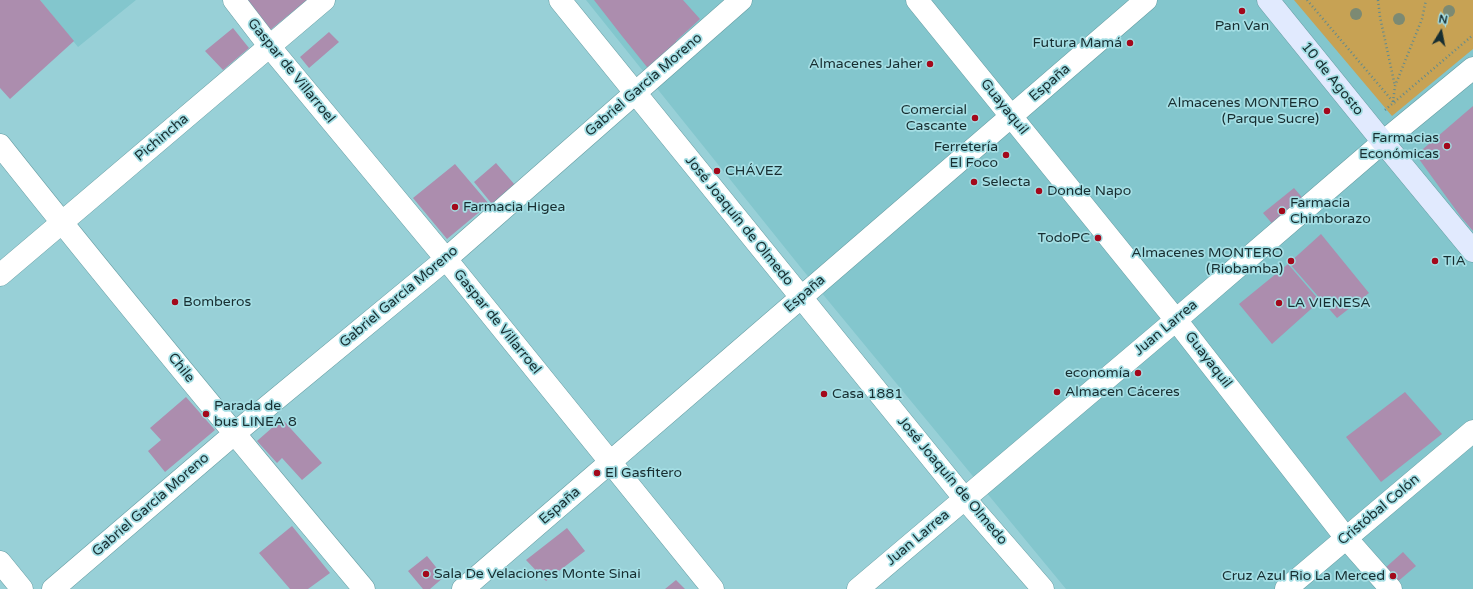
<!DOCTYPE html>
<html>
<head>
<meta charset="utf-8">
<style>
  body { margin:0 }
  #map { position:relative; width:1473px; height:589px; overflow:hidden; background:#98d0d7; font-family:"Varela Round",sans-serif }
  canvas { display:block }
  .north { position:absolute; left:1421px; top:12px; width:40px; height:40px; -webkit-text-stroke:3px #a4dee4; paint-order:stroke; rotate:10deg; font-size:11px; font-weight:700; line-height:16px; text-align:center; color:#172e31 }
  .north::after { content:''; display:block; margin:auto; width:14px; height:18px; background:#172e31; clip-path:polygon(50% 0,100% 100%,50% 72%,0 100%) }
</style>
</head>
<body>
<div id="map">
<canvas width="1473" height="589"></canvas>
<div class="north">N</div>
</div>
<script>
const g = document.querySelector('canvas').getContext('2d');
g.lineJoin = 'round';
function paint(path, color) { g.fillStyle = color; g.fill(path, 'evenodd'); }
function strokePath(path, color, width, dash) { g.strokeStyle = color; g.lineWidth = width; g.lineCap = dash ? 'butt' : 'round'; g.setLineDash(dash || []); g.stroke(path); }
function label(font, color, halo, rows, align = 'center') {
  g.font = font + ' "Varela Round",sans-serif'; g.lineWidth = 3.5; g.setLineDash([]); g.textBaseline = 'middle'; g.strokeStyle = halo; g.fillStyle = color; for (const [text, x, y, turn = 0] of rows) {
    g.save(); g.translate(x, y); g.rotate((+turn || 0) * Math.PI / 180); g.textAlign = isNaN(turn) ? turn : align; if (halo) g.strokeText(text, 0, 0); g.fillText(text, 0, 0); g.restore();
  }
}
paint(new Path2D(`
  M40,0H136L78,47Z
  M586,0H1473V589H1066L802,269Z`), '#83c6cd');
paint(new Path2D(`
  M1294,0H1473V49L1392,116Z`), '#c7a254');
paint(new Path2D(`
  M0,0H40L74,41L10,99L0,88Z
  M236,0H307L264,35Z
  M594,0H683L700,19L676,41L680,46L651,72L622,36Z
  M233,28L249,48L223,70L205,51Z
  M329,32L339,42L309,68L300,57Z
  M1473,106V231L1461,217L1416,155Z
  M496,163L515,185L492,204L474,182Z
  M455,164L489,204L447,239L413,198Z
  M1294,188L1306,202L1275,227L1263,213Z
  M1321,234L1369,293L1337,318L1289,263Z
  M1288,264L1320,301L1272,344L1239,304Z
  M1405,392L1442,434L1381,482L1346,437Z
  M186,397L215,430L165,472L148,451L161,440L150,428Z
  M282,419L322,463L302,480L282,458L277,463L257,441Z
  M292,526L330,573L308,589H290L259,553Z
  M567,528L585,551L546,581L526,560Z
  M1403,552L1416,566L1396,583L1384,569Z
  M427,556L444,577L430,589H423L408,571Z
  M676,580L685,589H665Z`), '#ac8dae');
const minor = new Path2D(`
  M234,0L270,47L446,259L713,589
  M560,0L964,498L1043,589
  M917,0L1176,320L1346,538L1391,589
  M0,145C119,295 241,442 364,589
  M0,275L324,0
  M0,562L22,589
  M53,589L234,434L446,259L741,0
  M463,589L1146,0
  M858,589L1176,320L1383,142L1473,68`);
const tertiary = new Path2D(`
  M1286,589L1473,431`);
const secondary = new Path2D(`
  M1268,0L1383,142L1473,251`);
strokePath(minor, '#669da3', 23);
strokePath(tertiary, '#669da3', 23);
strokePath(secondary, '#669da3', 23);
strokePath(new Path2D(`
  M1307,0L1395,104
  M1378,0L1380,17L1395,86
  M1393,102L1395,86L1422,19L1426,0
  M1385,110L1473,35`), '#608a8f', 2.5, [1, 3]);
strokePath(minor, '#fff', 22);
strokePath(tertiary, '#fff', 22);
strokePath(secondary, '#e1eafe', 22);
g.fillStyle = '#7c8a73';
for (const [x, y] of [
  [1449,11],
  [1356,14],
  [1399,19]
]) { g.beginPath(); g.arc(x, y, 6, 0, 2 * Math.PI); g.fill(); }
for (const [x, y, r, color] of [
  [1242,11,4,"#a3081b"],
  [1130,43,4,"#a3081b"],
  [930,64,4,"#a3081b"],
  [1327,111,4,"#a3081b"],
  [975,118,4,"#a3081b"],
  [1447,146,4,"#a3081b"],
  [1006,155,4,"#a3081b"],
  [717,171,4,"#a3081b"],
  [974,182,4,"#a3081b"],
  [1039,191,4,"#a3081b"],
  [455,207,4,"#a3081b"],
  [1282,211,4,"#a3081b"],
  [1098,238,4,"#a3081b"],
  [1291,261,4,"#a3081b"],
  [1435,261,4,"#a3081b"],
  [175,302,4,"#a3081b"],
  [1279,303,4,"#a3081b"],
  [1138,373,4,"#a3081b"],
  [1057,392,4,"#a3081b"],
  [824,394,4,"#a3081b"],
  [206,414,4,"#a3081b"],
  [597,473,4,"#a3081b"],
  [426,574,4,"#a3081b"],
  [1393,576,4,"#a3081b"]
]) { const dot = new Path2D(); dot.arc(x, y, r, 0, 2 * Math.PI); g.fillStyle = color; g.fill(dot); strokePath(dot, '#a4dee4', 1.5); }
label('14px', '#172e31', '#a4dee4', [
  ["Pan Van",1242,26,"center"],
  ["Futura Mamá",1122,43,"right"],
  ["Almacenes Jaher",922,64,"right"],
  ["Almacenes MONTERO",1319,103,"right"],
  ["(Parque Sucre)",1319,119,"right"],
  ["Comercial",967,110,"right"],
  ["Cascante",967,126,"right"],
  ["Farmacias",1439,138,"right"],
  ["Económicas",1439,154,"right"],
  ["Ferretería",998,147,"right"],
  ["El Foco",998,163,"right"],
  ["CHÁVEZ",725,171],
  ["Selecta",982,182],
  ["Donde Napo",1047,191],
  ["Farmacia",1290,203],
  ["Chimborazo",1290,219],
  ["Farmacia Higea",463,207],
  ["TodoPC",1090,238,"right"],
  ["Almacenes MONTERO",1283,253,"right"],
  ["(Riobamba)",1283,269,"right"],
  ["TIA",1443,261],
  ["Bomberos",183,302],
  ["LA VIENESA",1287,303],
  ["economía",1130,373,"right"],
  ["Almacen Cáceres",1065,392],
  ["Casa 1881",832,394],
  ["Parada de",214,406],
  ["bus LINEA 8",214,422],
  ["El Gasfitero",605,473],
  ["Sala De Velaciones Monte Sinai",434,574],
  ["Cruz Azul Rio La Merced",1385,576,"right"]
], 'left');
label('14px', '#172e31', '#a4dee4', [
  ["Gaspar de Villarroel",291,71,51],
  ["10 de Agosto",1332,79,51],
  ["España",1050,83,-41],
  ["Gabriel García Moreno",644,85,-41],
  ["Guayaquil",1004,107,51],
  ["Pichincha",162,138,-40],
  ["José Joaquín de Olmedo",739,221,51],
  ["España",805,294,-41],
  ["Gabriel García Moreno",399,297,-40],
  ["Gaspar de Villarroel",497,322,51],
  ["Juan Larrea",1166,328,-40],
  ["Guayaquil",1208,360,52],
  ["Chile",181,368,51],
  ["José Joaquín de Olmedo",952,481,50],
  ["Gabriel García Moreno",151,505,-41],
  ["España",560,506,-41],
  ["Cristóbal Colón",1379,510,-40],
  ["Juan Larrea",918,538,-40]
]);
</script>
</body>
</html>
